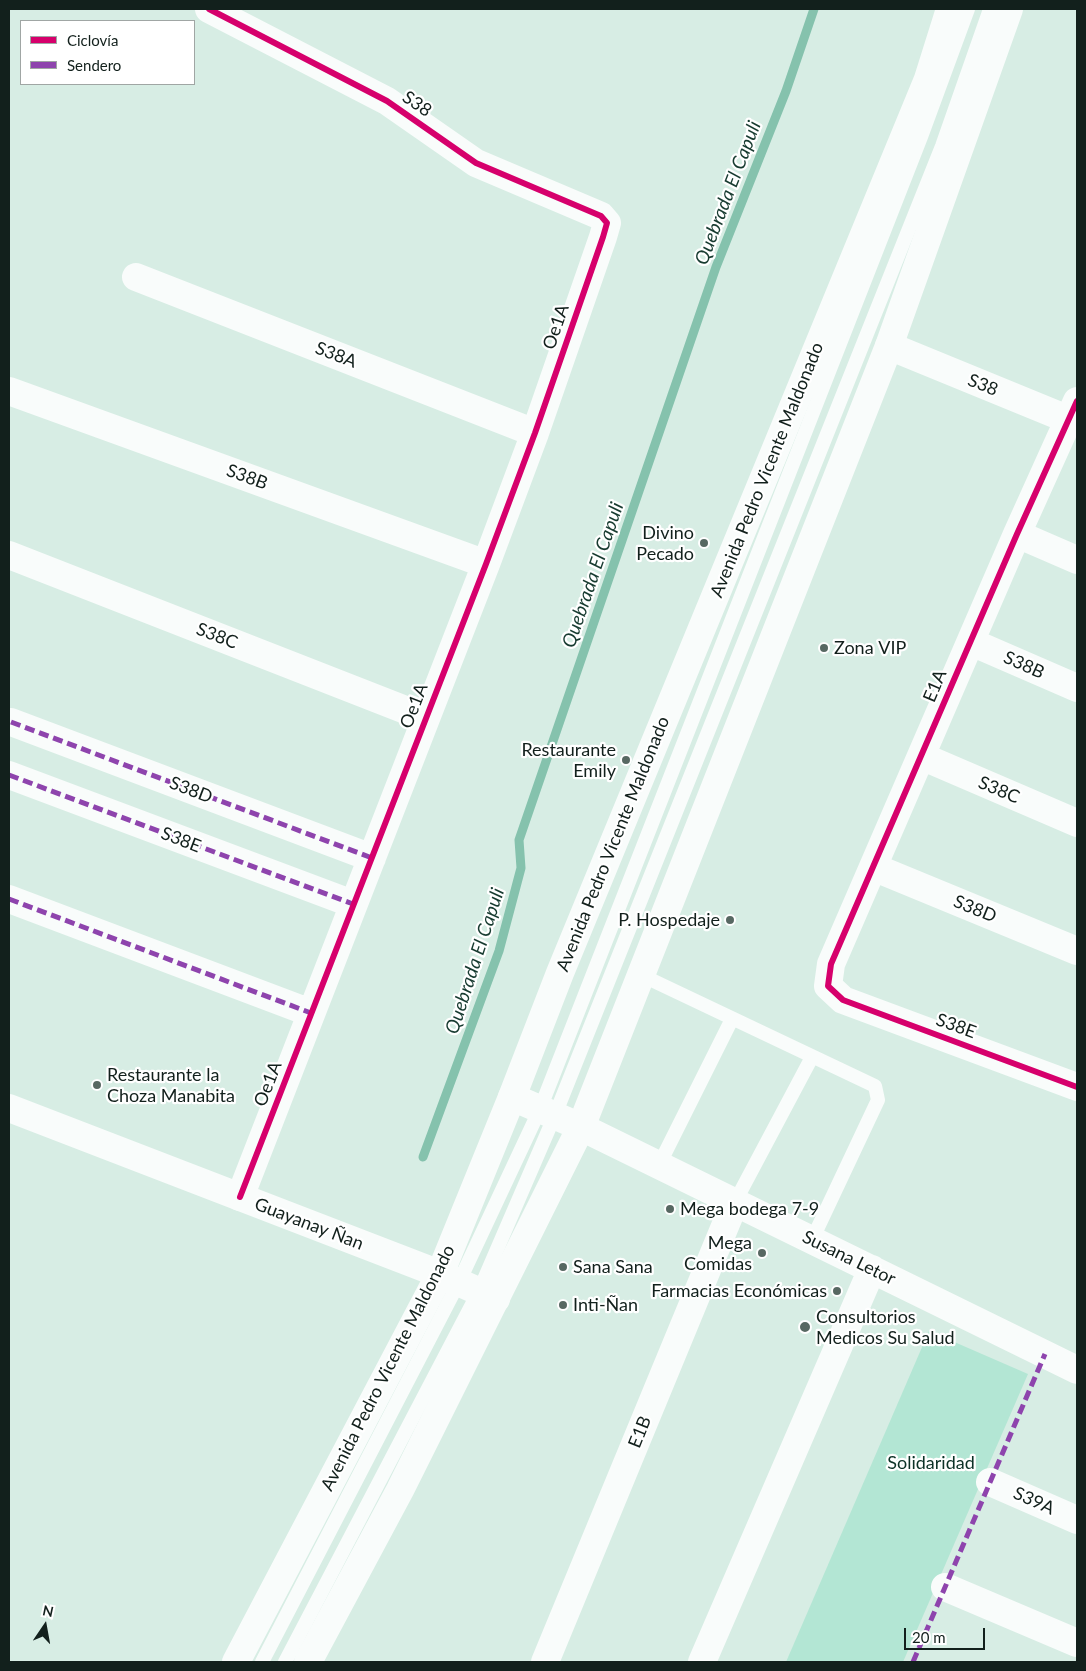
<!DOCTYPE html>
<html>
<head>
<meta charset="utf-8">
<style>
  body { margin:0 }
  #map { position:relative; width:1086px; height:1671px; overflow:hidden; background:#d7ede4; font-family:Lato,sans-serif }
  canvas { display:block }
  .frame { position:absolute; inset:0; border:10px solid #12201c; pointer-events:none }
  .legend { position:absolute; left:20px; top:20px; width:175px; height:65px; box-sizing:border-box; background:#fff; border:1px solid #a0a6a4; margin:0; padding:6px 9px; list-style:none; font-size:15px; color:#12201c }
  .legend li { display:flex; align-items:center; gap:10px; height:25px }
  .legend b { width:25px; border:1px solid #a0a6a4 }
  .north { position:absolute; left:20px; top:1601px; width:50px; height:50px; -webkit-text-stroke:4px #fff; paint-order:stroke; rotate:12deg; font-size:14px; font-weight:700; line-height:20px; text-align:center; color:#12201c }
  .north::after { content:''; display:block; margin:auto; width:18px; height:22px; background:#12201c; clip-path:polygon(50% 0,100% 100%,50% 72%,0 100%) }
  .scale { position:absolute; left:904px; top:1628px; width:81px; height:22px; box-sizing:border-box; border:2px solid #12201c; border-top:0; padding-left:6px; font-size:15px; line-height:18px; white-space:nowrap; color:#12201c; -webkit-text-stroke:4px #fff; paint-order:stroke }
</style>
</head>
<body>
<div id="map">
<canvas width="1086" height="1671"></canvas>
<div class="frame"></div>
<ul class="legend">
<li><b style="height:6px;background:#d6006c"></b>Ciclovía</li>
<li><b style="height:6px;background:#8e44ad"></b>Sendero</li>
</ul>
<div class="north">N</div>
<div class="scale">20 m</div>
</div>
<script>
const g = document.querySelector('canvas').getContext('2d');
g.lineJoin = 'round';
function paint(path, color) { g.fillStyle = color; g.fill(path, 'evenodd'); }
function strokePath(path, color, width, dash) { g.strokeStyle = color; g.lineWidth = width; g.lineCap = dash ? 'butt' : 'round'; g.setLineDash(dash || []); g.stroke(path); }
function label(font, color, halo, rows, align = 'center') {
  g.font = font + ' Lato,sans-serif'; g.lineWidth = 4.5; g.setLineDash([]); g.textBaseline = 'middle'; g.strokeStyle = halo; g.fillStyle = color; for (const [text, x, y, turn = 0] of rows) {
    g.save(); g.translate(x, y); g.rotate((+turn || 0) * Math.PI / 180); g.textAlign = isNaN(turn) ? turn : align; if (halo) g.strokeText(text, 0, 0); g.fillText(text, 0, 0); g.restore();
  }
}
paint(new Path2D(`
  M929,1331L1028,1374L903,1662H786Z`), '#b3e6d4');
strokePath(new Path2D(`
  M423,1157L499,951L521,868L519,840L716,267L786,91L814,9`), '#85c2ad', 9);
strokePath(new Path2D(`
  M641,975L875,1086L878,1100L812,1240
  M659,1165L732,1019
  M735,1202L812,1057
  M262,1662L459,1282L540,1109L921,137L968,9
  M285,1662L479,1291L555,1115L942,146L990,9`), '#f9fcfb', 14);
strokePath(new Path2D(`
  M209,9L387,101L476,163L601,216L607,223L603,237L535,433L486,564L240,1197
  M136,277L535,433
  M889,346L1077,423
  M9,391L486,564
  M1077,401L1017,534L831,964L828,986L843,1000L1077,1087
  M1017,534L1077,560
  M9,555L426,718
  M971,642L1077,688
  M11,722L372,858
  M921,756L1077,823
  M9,775L353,904
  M873,867L1077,951
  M9,899L311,1013
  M512,1097L581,1127L1077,1370
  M990,1482L1077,1520
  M945,1587L1077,1643
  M545,1662L735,1202
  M702,1662L872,1269`), '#f9fcfb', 28);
strokePath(new Path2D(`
  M9,1108L440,1274L496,1299`), '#f9fcfb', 28);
strokePath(new Path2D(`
  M236,1662L440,1274L512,1097L560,973L928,79L950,9
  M308,1662L400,1490L581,1127L889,346L1009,9`), '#f9fcfb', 28);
strokePath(new Path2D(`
  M11,722L372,858
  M9,775L353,904
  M9,899L311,1013
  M913,1662L1045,1354`), '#8e44ad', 5, [10, 5]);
strokePath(new Path2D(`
  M209,9L387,101L476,163L601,216L607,223L603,237L535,433L486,564L240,1197
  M1077,401L1017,534L831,964L828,986L843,1000L1077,1087`), '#d6006c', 6);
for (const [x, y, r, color] of [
  [704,543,5,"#576862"],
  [824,648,5,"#576862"],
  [626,760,5,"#576862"],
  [730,920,5,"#576862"],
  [97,1085,5,"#576862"],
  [670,1209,5,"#576862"],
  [762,1253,5,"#576862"],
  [563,1267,5,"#576862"],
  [837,1291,5,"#576862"],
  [563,1305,5,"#576862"],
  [805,1327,6,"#576862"]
]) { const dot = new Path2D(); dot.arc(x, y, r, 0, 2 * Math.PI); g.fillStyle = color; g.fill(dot); strokePath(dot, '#fff', 2); }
label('18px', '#12201c', '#fff', [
  ["S38",417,104,35],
  ["Oe1A",556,327,-71],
  ["S38A",336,355,21],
  ["S38",983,385,22],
  ["Avenida Pedro Vicente Maldonado",767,470,-68],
  ["S38B",247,477,20],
  ["S38C",217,636,21],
  ["S38B",1024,665,24],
  ["E1A",935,686,-67],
  ["Oe1A",414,706,-69],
  ["S38D",191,790,21],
  ["S38C",999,790,23],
  ["S38E",181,840,21],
  ["Avenida Pedro Vicente Maldonado",613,844,-68],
  ["S38D",975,909,22],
  ["S38E",956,1026,20],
  ["Oe1A",268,1084,-69],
  ["Guayanay Ñan",309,1224,21],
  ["Susana Letor",849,1258,26],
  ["Avenida Pedro Vicente Maldonado",388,1368,-63],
  ["E1B",640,1432,-68],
  ["S39A",1034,1501,24]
]);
label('18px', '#12201c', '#fff', [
  ["Divino",694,533,"right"],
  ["Pecado",694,554,"right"],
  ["Zona VIP",834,648],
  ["Restaurante",616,750,"right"],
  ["Emily",616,771,"right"],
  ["P. Hospedaje",720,920,"right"],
  ["Restaurante la",107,1075],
  ["Choza Manabita",107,1096],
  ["Mega bodega 7-9",680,1209],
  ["Mega",752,1243,"right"],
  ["Comidas",752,1264,"right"],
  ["Sana Sana",573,1267],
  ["Farmacias Económicas",827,1291,"right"],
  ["Inti-Ñan",573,1305],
  ["Consultorios",816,1317],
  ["Medicos Su Salud",816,1338]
], 'left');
label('18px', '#0b3126', '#fff', [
  ["Solidaridad",931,1463]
]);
label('italic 19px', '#173b30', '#fff', [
  ["Quebrada El Capuli",728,193,-69],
  ["Quebrada El Capuli",593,575,-71],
  ["Quebrada El Capuli",475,961,-72]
]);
</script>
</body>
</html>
